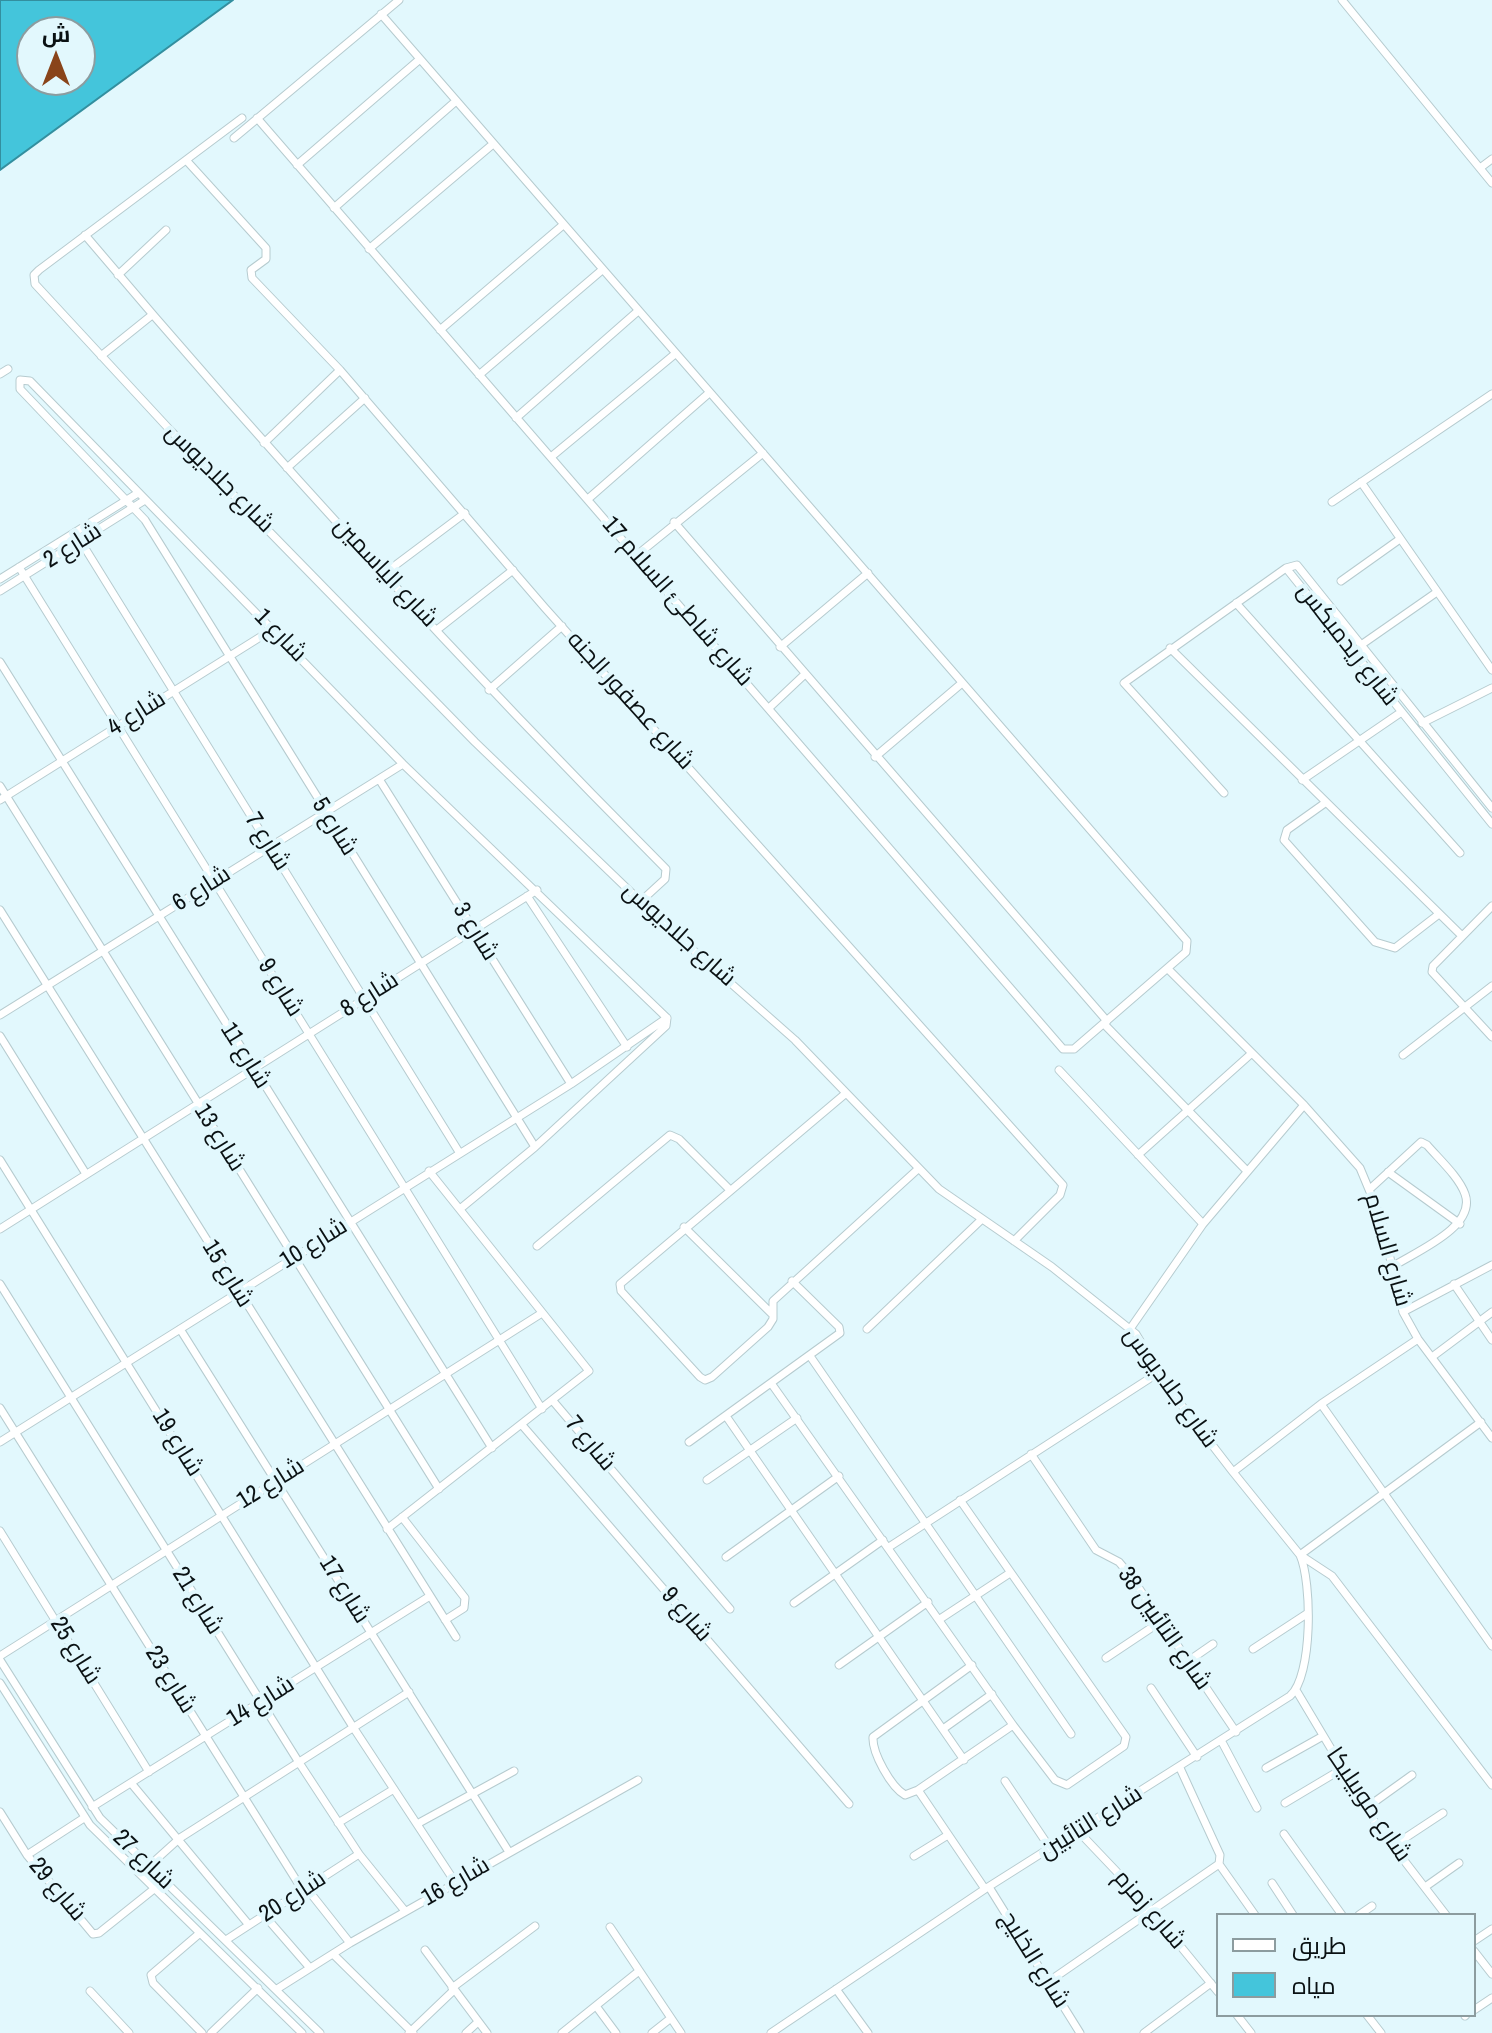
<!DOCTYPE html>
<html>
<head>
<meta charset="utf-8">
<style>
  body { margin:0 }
  #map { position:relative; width:1492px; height:2033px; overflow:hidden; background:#e2f8fd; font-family:"Archivo Narrow",Cairo,sans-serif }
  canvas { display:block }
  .legend { position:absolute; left:1216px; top:1913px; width:260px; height:104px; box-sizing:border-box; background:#e2f8fd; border:2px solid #8c9c9f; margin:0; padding:10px 14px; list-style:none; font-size:24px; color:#0a1113 }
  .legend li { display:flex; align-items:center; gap:16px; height:40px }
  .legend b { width:40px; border:2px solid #8c9c9f }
  .north { position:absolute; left:16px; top:16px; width:80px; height:80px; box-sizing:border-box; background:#e2f8fd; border:2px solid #8c9c9f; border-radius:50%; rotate:0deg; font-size:22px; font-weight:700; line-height:32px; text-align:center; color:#0a1113 }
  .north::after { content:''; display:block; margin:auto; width:28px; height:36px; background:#89441a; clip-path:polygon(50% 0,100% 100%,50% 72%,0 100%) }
</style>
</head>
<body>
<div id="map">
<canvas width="1492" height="2033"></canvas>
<ul class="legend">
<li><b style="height:10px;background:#fff"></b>طريق</li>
<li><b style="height:22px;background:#44c5db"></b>مياه</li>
</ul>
<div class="north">ش</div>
</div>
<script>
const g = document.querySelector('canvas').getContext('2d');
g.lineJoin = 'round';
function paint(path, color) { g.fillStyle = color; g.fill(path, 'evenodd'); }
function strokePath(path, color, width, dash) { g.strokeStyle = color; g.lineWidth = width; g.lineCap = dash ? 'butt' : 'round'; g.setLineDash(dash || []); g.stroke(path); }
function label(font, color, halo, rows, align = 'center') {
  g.font = font + ' "Archivo Narrow",Cairo,sans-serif'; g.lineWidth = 8; g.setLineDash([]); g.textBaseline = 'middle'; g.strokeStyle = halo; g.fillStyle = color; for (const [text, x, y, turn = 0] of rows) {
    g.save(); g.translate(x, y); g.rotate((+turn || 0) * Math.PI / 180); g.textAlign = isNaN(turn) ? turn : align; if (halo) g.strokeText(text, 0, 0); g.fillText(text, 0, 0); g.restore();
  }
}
const water = new Path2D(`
  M0,0H233L0,170ZM32,32H80V80H32Z`);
paint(water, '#44c5db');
strokePath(water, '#338f9f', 2);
const minor = new Path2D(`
  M1342,0L1492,183
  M242,118L39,270L34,275L35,284L170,430L475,742L666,926L795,1040L939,1189L1052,1267L1136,1334L1169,1389L1233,1472L1300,1555L1332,1576L1492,1785
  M257,118L1063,1049H1074L1186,952L1187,941L381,14
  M234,138L399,0
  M186,160L266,248V259L251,270L252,278L340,370L545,608L1063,1185L1060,1195L1014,1241
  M297,165L420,59
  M1480,168L1492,159
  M334,208L456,101
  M85,235C270,454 464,666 666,869L665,879L640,902
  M369,249L493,144
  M118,275L166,230
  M440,330L563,225
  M101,356L152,315
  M0,374L8,369
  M479,375L602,270
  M516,418L638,311
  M264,443L340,370
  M551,457L675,354
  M287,468L365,398
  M1361,482L1492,670
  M588,499L709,393
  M1332,502L1492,394
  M674,522L1107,1021
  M75,532L459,1152
  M637,555L763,453
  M19,567L542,1409
  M1286,568L1492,824
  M385,573L465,513
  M0,579L138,493
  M1341,581L1400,539
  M0,591L145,500
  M1236,603L1460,853
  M438,629L513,570
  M1361,645L1437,592
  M780,647L868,573
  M1170,648L1461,935
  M0,662L492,1448
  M489,690L562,626
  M769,708L804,675
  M1422,723L1492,688
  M875,757L962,683
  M379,779L571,1084
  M1302,780L1400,713
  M0,786L439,1489
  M1224,793L1124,683L1286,568L1297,565L1492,808
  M0,800L273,629
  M1325,803L1287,830L1284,840L1375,942L1395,948L1439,914
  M527,896L627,1047
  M1492,906L1433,966L1432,972L1492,1037
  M0,910L456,1637
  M1168,969L1304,1105L1360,1168L1380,1216L1403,1312L1418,1339L1492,1438
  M0,1015L403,764
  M1104,1024L1246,1170
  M0,1036L86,1174
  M1403,1055L1492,986
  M1059,1070L1203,1224
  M845,1094L620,1284L621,1291L700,1377L705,1380L712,1377L768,1327L773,1319V1301L918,1169
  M535,1147L145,520L20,389V380L30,381L403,764L667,1018
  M1138,1155L1252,1053
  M0,1160L353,1727L455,1882
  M1388,1172L1460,1224
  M1371,1188L1421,1142L1427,1145C1439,1159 1459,1177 1465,1194C1477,1227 1415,1252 1392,1267
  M460,1209L535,1147L666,1026L667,1018
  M684,1227L771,1313
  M0,1229L537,890
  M537,1246L670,1135L679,1139L729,1189
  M0,1284L298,1761L359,1854L405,1911
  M1454,1284L1492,1340
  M1403,1312L1492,1265
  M180,1329L509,1852
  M867,1329L981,1220
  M1130,1329L1203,1224L1304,1105
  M810,1356L1071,1734
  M1432,1357L1492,1312
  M771,1383L1013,1725L1055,1780L1067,1785L1124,1746L1126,1737L960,1500
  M553,1401L730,1609
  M1321,1404L1492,1646
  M0,1408L298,1883L308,1890L350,1943
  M726,1416L964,1760
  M522,1425L849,1804
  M0,1442L571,1084L667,1018
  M689,1442L840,1333L839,1327L792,1281
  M1031,1454L1096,1550L1119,1562L1130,1575L1236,1732
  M1233,1472L1321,1404L1418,1339
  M707,1480L797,1418
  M402,1517L465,1598L464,1608L445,1620
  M387,1529L589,1371L429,1171
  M0,1531L149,1772
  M889,1547L1158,1373
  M726,1557L839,1476
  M794,1603L883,1540
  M940,1619L1010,1573
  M1253,1649L1308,1613
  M0,1656L542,1313
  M1106,1658L1160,1622
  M0,1660L100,1818L320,2033
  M1187,1662L1213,1644
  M839,1665L928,1602
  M972,1665L873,1737C872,1753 891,1787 905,1795L918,1790L1013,1725
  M0,1683L90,1825L302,2033
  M1151,1688L1197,1757
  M1296,1690L1376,1824L1446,1915
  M943,1729L992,1694
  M1222,1742L1257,1808
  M1266,1768L1323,1736
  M1005,1781L1050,1848
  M131,1783L249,1925
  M918,1790L985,1889
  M1285,1803L1342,1769
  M92,1807L430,1596
  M1366,1808L1412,1775
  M0,1812L27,1855L93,1934L99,1933L164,1881
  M338,1823L394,1789
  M417,1824L514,1771
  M1078,1831L1136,1892L1218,1992
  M1284,1834L1342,1915
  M1393,1846L1443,1813
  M27,1855L84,1818
  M914,1856L948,1835
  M1219,1864L1255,1915
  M149,1866L180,1838L409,1692
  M1272,1883L1293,1915
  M989,1887L1080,2033
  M1425,1887L1459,1863
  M264,1915L310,1968
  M1359,1915L1372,1906
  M610,1927L681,2033
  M200,1933L151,1975L153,1983L202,2033
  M226,1940L359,1854
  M1474,1941L1492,1929
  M425,1950L487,2033
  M1474,1951L1492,1974
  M333,1954L413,2033
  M1048,1982L1219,1864L1220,1855L1180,1768
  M452,1988L535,1926
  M277,1989L350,1943L638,1780
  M836,1989L868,2033
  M90,1991L129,2033
  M596,2006L616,2033
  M1474,2010L1492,1998
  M1237,2015L1251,2033
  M1367,2015L1381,2033
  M1465,2016L1466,2015
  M211,2033L258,1988
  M409,2033L454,1990
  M466,2033L478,2022
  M562,2033L639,1971
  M652,2033L671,2018
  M771,2033L985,1889L1290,1696C1313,1676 1312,1582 1300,1555L1481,1422
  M1144,2033L1211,1983`);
strokePath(minor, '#b6cbcf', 9);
strokePath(minor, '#fff', 7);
label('24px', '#0a1113', '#e2f8fd', [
  ["شارع جلاديوس",219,479,45],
  ["شارع 2",73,546,-32],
  ["شارع الياسمين",385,573,47],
  ["شارع شاطئ السلام 17",677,602,49],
  ["شارع 1",280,636,46],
  ["شارع ريدمبكس",1347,645,52],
  ["شارع عصفور الجنه",630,701,48],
  ["شارع 4",137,714,-32],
  ["شارع 5",334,827,58],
  ["شارع 7",267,842,58],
  ["شارع 6",202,889,-32],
  ["شارع 3",475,932,58],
  ["شارع جلاديوس",679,935,42],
  ["شارع 9",280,988,58],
  ["شارع 8",370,995,-32],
  ["شارع 11",245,1056,58],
  ["شارع 13",219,1138,58],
  ["شارع 10",314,1244,-32],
  ["شارع السلام",1387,1250,74],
  ["شارع 15",227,1274,58],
  ["شارع جلاديوس",1170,1388,54],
  ["شارع 19",177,1443,58],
  ["شارع 7",590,1444,50],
  ["شارع 12",271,1484,-32],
  ["شارع 17",344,1590,58],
  ["شارع 21",197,1601,58],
  ["شارع 9",686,1615,49],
  ["شارع التائبين 38",1164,1629,55],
  ["شارع 25",75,1651,58],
  ["شارع 23",170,1680,58],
  ["شارع 14",261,1702,-32],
  ["شارع موبيليكا",1368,1805,56],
  ["شارع التائبين",1091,1823,-32],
  ["شارع 27",143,1860,44],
  ["شارع 16",456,1882,-30],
  ["شارع 29",57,1890,50],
  ["شارع 20",293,1897,-33],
  ["شارع زمزم",1149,1910,49],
  ["شارع الخليج",1034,1960,58]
]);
</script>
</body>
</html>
